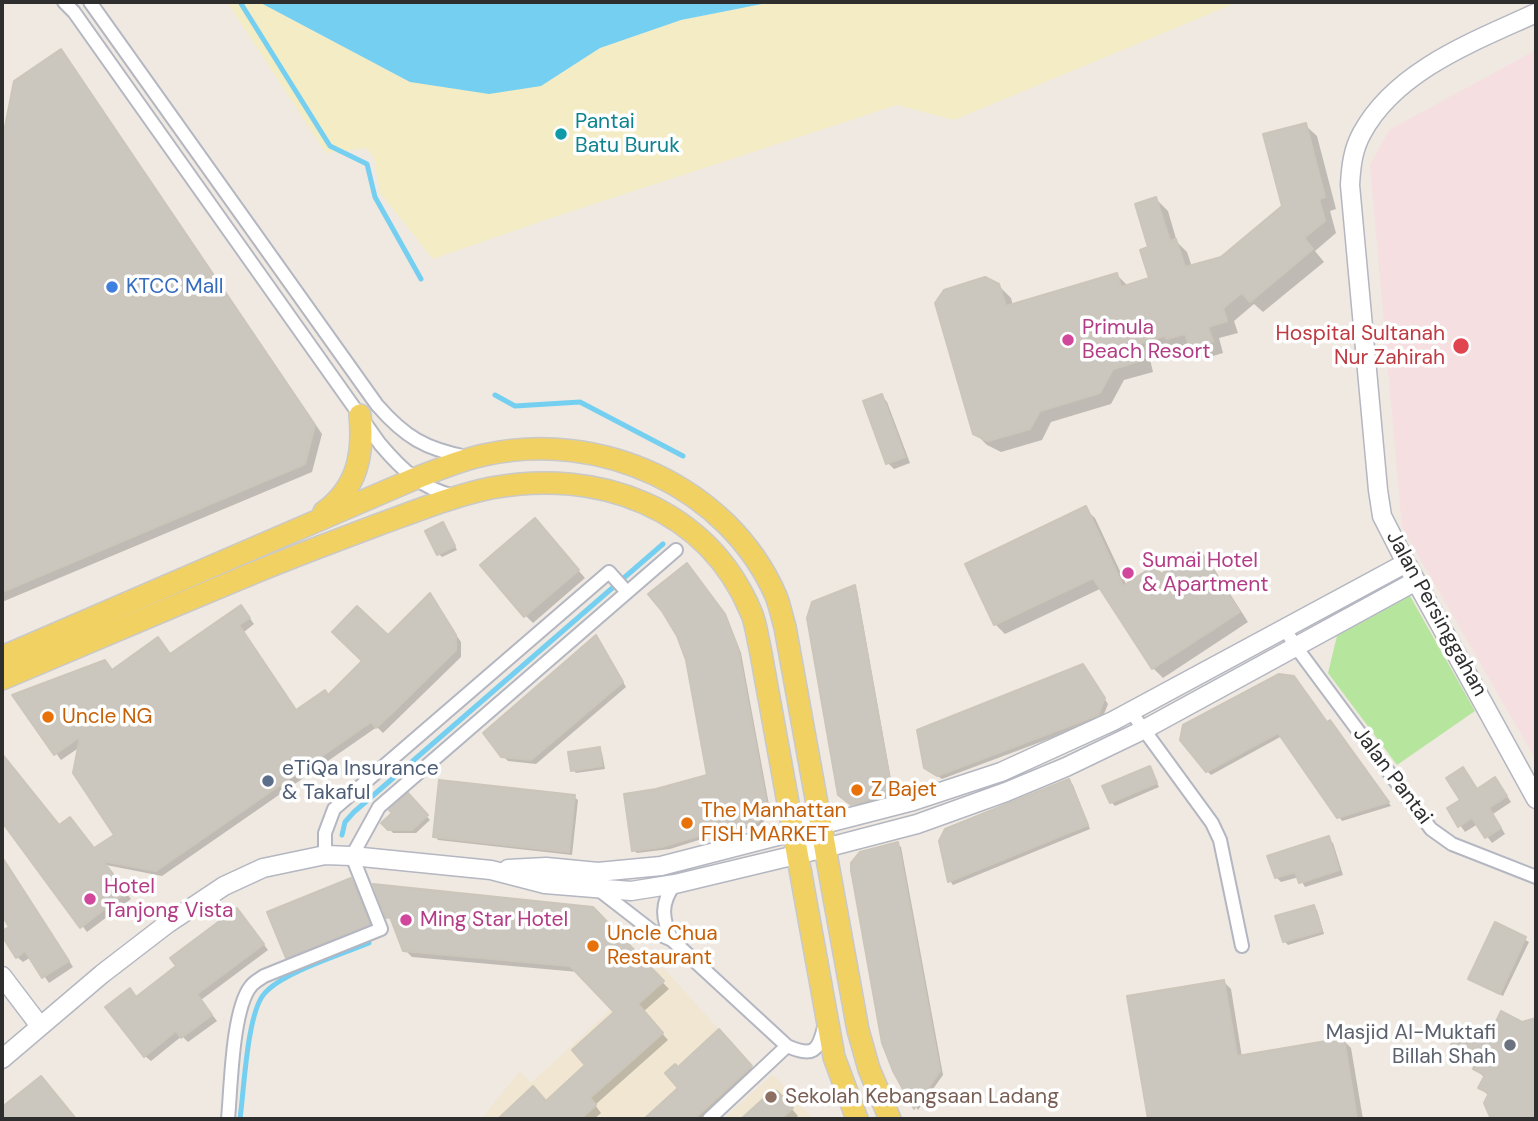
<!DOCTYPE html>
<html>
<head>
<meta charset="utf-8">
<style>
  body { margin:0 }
  #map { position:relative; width:1538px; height:1121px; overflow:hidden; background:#efe9e1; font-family:"DM Sans",sans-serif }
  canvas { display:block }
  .frame { position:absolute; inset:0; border:4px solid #2e2e2e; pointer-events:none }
</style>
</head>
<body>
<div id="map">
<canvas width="1538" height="1121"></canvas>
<div class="frame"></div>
</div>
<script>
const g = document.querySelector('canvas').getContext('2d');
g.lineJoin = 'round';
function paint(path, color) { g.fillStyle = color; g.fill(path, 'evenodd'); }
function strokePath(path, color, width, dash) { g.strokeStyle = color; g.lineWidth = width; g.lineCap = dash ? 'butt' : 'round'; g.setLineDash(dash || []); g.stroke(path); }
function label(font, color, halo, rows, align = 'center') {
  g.font = font + ' "DM Sans",sans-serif'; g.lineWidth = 7; g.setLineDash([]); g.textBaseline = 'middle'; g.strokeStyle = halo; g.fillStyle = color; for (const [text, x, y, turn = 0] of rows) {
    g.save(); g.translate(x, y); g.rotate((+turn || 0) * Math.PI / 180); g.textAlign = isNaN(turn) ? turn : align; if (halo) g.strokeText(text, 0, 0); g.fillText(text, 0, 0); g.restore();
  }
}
paint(new Path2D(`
  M660,964L757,1072L705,1119H481L520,1071L531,1083Z
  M773,1074L814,1119H723Z`), '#f0e6d1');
paint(new Path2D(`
  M1536,50V49V760L1402,527L1370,165L1389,130Z`), '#f5dfe0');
paint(new Path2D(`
  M1410,596L1475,711L1397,765L1328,673L1337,636Z`), '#b6e59e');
paint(new Path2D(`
  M227,2H259L410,82L541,86L600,48L681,20L772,2H1238L954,120L897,105L548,219L433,259L380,193L374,158L366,148L326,153Z`), '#f3ecc5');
paint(new Path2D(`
  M259,2H772L681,20L600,48L541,86L489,94L410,82Z`), '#75cff0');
paint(new Path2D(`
  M61,52L68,59L322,434L312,472L2,602V146Z
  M1305,125L1317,136L1336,209L1330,211L1336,233L1315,251L1324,262L1263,312L1254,304L1234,321L1238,333L1219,338L1223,353L1203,359L1191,347L1180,350L1176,347L1149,355L1153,372L1124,380L1111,404L1051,422L1042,440L1001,452L987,445L975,433L998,285L1011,298L1013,306L1117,275L1128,286L1151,280L1150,248L1156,199L1168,211L1177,242L1187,252L1192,267L1222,258L1284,207Z
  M882,396L887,402L910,463L894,469L888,463L865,402Z
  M1085,509L1095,518L1127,586L1155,567L1163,575L1199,551L1209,561L1248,622L1163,678L1153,668L1102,588L1005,634L995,624L967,565Z
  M443,524L457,550L442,557L439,554Z
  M542,528L585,578L533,623L525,615Z
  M691,568L728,620L741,653L769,805L767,815L762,825L702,839L670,849L637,853L633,850L657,791L709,776Z
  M854,587L857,590L894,796L856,807L843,798Z
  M430,596L461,642V657L383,733L377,727L162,876L106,865L131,899L87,932L6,825L2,828V755L60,827L70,819L95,850L117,835L80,747L61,760L15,696L105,662L113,671L158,639L171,656L246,613L254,624L244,632L297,711L329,697Z
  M596,637L626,687L536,764L508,761L503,756Z
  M1086,671L1108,704L1102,719L942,779L925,767Z
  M1293,678L1328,724L1334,726L1391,806L1342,821L1282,736L1211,775L1207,771Z
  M599,749L602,753L605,769L576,773L573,770Z
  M1149,768L1159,787L1115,806L1111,802Z
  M1069,781L1073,785L1090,829L953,885L950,881Z
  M1500,785L1511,802L1493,814L1505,834L1492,843L1478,824L1465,832L1449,809L1478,790Z
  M408,796L430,820L416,833H393L384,823Z
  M574,797L578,800L572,855L438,840L435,836Z
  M1328,838L1333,843L1343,875L1305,887L1299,877L1281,882L1276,877Z
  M897,844L901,847L943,1075L918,1110L895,1071Z
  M2,856L73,967L49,983L31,957L23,962L17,957L11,927L2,912Z
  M351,880L358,888L376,932L295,965L287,957Z
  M375,886L592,909L669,989L643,1012L668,1040L595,1105L601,1113L594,1119H500L533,1089L546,1103L588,1065L616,1012L578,972L412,957L405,950L394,924L388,917Z
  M1313,907L1317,910L1324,934L1288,945L1285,942Z
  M243,916L268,950L201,1000L217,1021L188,1042L182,1036L151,1061L145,1056L137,998Z
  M1496,924L1529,942L1503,996L1471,979Z
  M1223,981L1231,989L1242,1057L1343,1040L1351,1048L1363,1119H1149L1129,997Z
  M1535,1020L1536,1119H1494L1489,1096L1480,1088L1485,1078L1475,1069L1479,1060L1461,1052L1453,1044L1488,1041L1522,1024Z
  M725,1038L757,1074L707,1119H645L681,1088L678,1069Z
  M775,1090L798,1116L794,1119H744Z`), '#0003');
strokePath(new Path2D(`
  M240,2L330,146L367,164L375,197L421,279
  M495,395L515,406L580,402L683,456
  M342,835L345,822L354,812L663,544
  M240,1119C244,1090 247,1014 264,994C281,973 342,954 369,943`), '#75cff0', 5);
const building = new Path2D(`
  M61,49L315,425L305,464L2,592V142L14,81Z
  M1306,123L1325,197L1319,199L1325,221L1304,238L1313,249L1250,302L1242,293L1223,308L1227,321L1208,327L1213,341L1190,348L1185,334L1166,339L1165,336L1138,344L1143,360L1113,369L1100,393L1040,411L1030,429L988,441L973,434L935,303L944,290L985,277L999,284L1006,306L1117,273L1121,287L1149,278L1140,250L1148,247L1135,204L1156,197L1170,241L1176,239L1185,267L1221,257L1282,206L1263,134Z
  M882,394L905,457L886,464L863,401Z
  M1086,506L1123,586L1155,565L1161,574L1199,549L1240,612L1152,669L1093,578L994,625L965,564Z
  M535,518L579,570L524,617L480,565Z
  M443,522L455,546L437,555L425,531Z
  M687,563L725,614L738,648L766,800L765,811L758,822L698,836L662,847L632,851L624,794L656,789L707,775L686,660L677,636L662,611L648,594Z
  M855,585L892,792L851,805L838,795L807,618L812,602Z
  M430,593L456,635V650L392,713L376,728L371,722L156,871L103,861L127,892L80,928L2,822V754L59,825L70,817L94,848L114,835L73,773L80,737L54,755L12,695L105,660L112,670L158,637L170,654L241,605L250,618L239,625L296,710L325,690L328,695L362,661L332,632L357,606L388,635Z
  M596,635L623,682L531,760L501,757L483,733Z
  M1083,664L1105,698L1098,715L937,776L924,768L917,730Z
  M1279,674L1294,676L1327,722L1330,720L1389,802L1337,818L1278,733L1206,772L1180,740L1183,725Z
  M600,747L602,766L571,771L568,752Z
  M1150,766L1157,783L1110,803L1102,786Z
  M1463,767L1477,789L1495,777L1507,796L1489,808L1501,828L1485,838L1472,818L1458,827L1447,808L1460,800L1446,778Z
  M1069,779L1088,825L948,882L939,841L945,829Z
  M439,780L575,795L569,852L433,837Z
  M408,793L428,815L412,830H388L381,823L392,813L389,810Z
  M1329,836L1339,870L1299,883L1295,872L1275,878L1267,856Z
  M898,842L940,1071L914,1109L893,1071L882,1043L851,870V863L860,852Z
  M2,857L69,961L42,978L25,951L16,958L2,936V931L9,927L2,915Z
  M351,878L370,924L286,958L267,912Z
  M373,884L593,907L664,981L638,1004L663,1033L590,1098L596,1105L581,1119H498L533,1086L546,1101L585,1065L572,1050L614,1012L570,966L403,951L390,917L386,918Z
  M1314,905L1322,931L1283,942L1275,916Z
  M237,908L264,944L197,994L212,1015L181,1038L176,1031L144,1057L105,1007L130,988L136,997L176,966L170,958Z
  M1495,922L1526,937L1500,994L1468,979Z
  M1224,980L1237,1056L1344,1038L1357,1119H1148L1127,996Z
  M1501,1011L1522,1022L1536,1018V1119H1491L1484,1103L1489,1093L1478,1088L1485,1075L1473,1069L1478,1058L1451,1045L1460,1026L1488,1039Z
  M719,1029L752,1066L694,1119H644L678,1088L665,1073L675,1064L678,1067Z
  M41,1076L76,1119H2V1107Z
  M772,1091H777L793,1108L781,1119H741Z`);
paint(building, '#cbc7bf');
strokePath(building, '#cbc5ba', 2);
const street = new Path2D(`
  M64,2L74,12L380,444C402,470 421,488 454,496
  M90,2L377,405C405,437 425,449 467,457
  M1285,629L1296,647L1431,829L1452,844L1536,877
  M1131,712L1212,823L1220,840L1242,946
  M325,855V833L334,809L609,572L627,592
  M599,890L652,931L672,940L787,1046C813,1057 818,1052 824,1027
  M672,940C662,919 660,903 675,884
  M228,1119C231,1088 232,1009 251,986C254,982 260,979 264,976L381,929L352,856L379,807L676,550
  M709,1119L787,1046`);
const secondary = new Path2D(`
  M1536,13C1475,41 1396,70 1362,133C1353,149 1351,166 1350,185L1378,490L1382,516L1406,563L1536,799
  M508,869L546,867L598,872L661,866L913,801L1001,772L1113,721L1406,563
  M2,976L40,1026
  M2,1059L102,974L167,924L224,886L263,868L325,855L352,856L491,870L545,884L631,891L675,884L825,848L917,824L1006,792L1066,767L1145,729L1416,581`);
const primary = new Path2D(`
  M324,512C357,488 364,455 360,415
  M2,657L414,479C437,470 460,460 484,455C599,429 728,486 776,596C780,606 782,617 785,627L858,1030L869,1069L890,1119
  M2,679C86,644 171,607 256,572C297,555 338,540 380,524C416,511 453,496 491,488C598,468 707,507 751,612C756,623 757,636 760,648L834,1057L857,1119`);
strokePath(street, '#b4b7c1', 16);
strokePath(secondary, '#b4b7c1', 21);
strokePath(primary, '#c9c9c9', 24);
strokePath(street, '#fff', 12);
strokePath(secondary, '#fff', 18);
strokePath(primary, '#f2d163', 21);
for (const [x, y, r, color] of [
  [561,134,7,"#0f9aa8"],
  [112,287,7,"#3f7fe0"],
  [1068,340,7,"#d1479c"],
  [1461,346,9,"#e0444e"],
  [1128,573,7,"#d1479c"],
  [48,717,7,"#e8710a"],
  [268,781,7,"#5c6f8a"],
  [857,790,7,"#e8710a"],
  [687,823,7,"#e8710a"],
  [90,899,7,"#d1479c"],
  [406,920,7,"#d1479c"],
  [593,946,7,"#e8710a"],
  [1510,1045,7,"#6b7280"],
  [771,1097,7,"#8d6e63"]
]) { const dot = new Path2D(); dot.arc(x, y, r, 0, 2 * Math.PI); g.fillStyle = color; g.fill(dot); strokePath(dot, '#fff', 2.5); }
label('21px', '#0d838f', '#fff', [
  ["Pantai",575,122],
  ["Batu Buruk",575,146]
], 'left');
label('21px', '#366cbe', '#fff', [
  ["KTCC Mall",126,287]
], 'left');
label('21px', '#b23c85', '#fff', [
  ["Primula",1082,328],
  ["Beach Resort",1082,352],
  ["Sumai Hotel",1142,561],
  ["& Apartment",1142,585],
  ["Hotel",104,887],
  ["Tanjong Vista",104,911],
  ["Ming Star Hotel",420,920]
], 'left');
label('21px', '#be3a42', '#fff', [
  ["Hospital Sultanah",1445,334],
  ["Nur Zahirah",1445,358]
], 'right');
label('21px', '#2e2e2e', '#fff', [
  ["Jalan Persinggahan",1436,614,61],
  ["Jalan Pantai",1392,776,53]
]);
label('21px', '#c56008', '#fff', [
  ["Uncle NG",62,717],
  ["Z Bajet",871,790],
  ["The Manhattan",701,811],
  ["FISH MARKET",701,835],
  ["Uncle Chua",607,934],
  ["Restaurant",607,958]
], 'left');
label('21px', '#4e5e75', '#fff', [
  ["eTiQa Insurance",282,769],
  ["& Takaful",282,793]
], 'left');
label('21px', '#5b616d', '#fff', [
  ["Masjid Al-Muktafi",1496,1033],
  ["Billah Shah",1496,1057]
], 'right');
label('21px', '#785e54', '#fff', [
  ["Sekolah Kebangsaan Ladang",785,1097]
], 'left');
</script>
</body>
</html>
